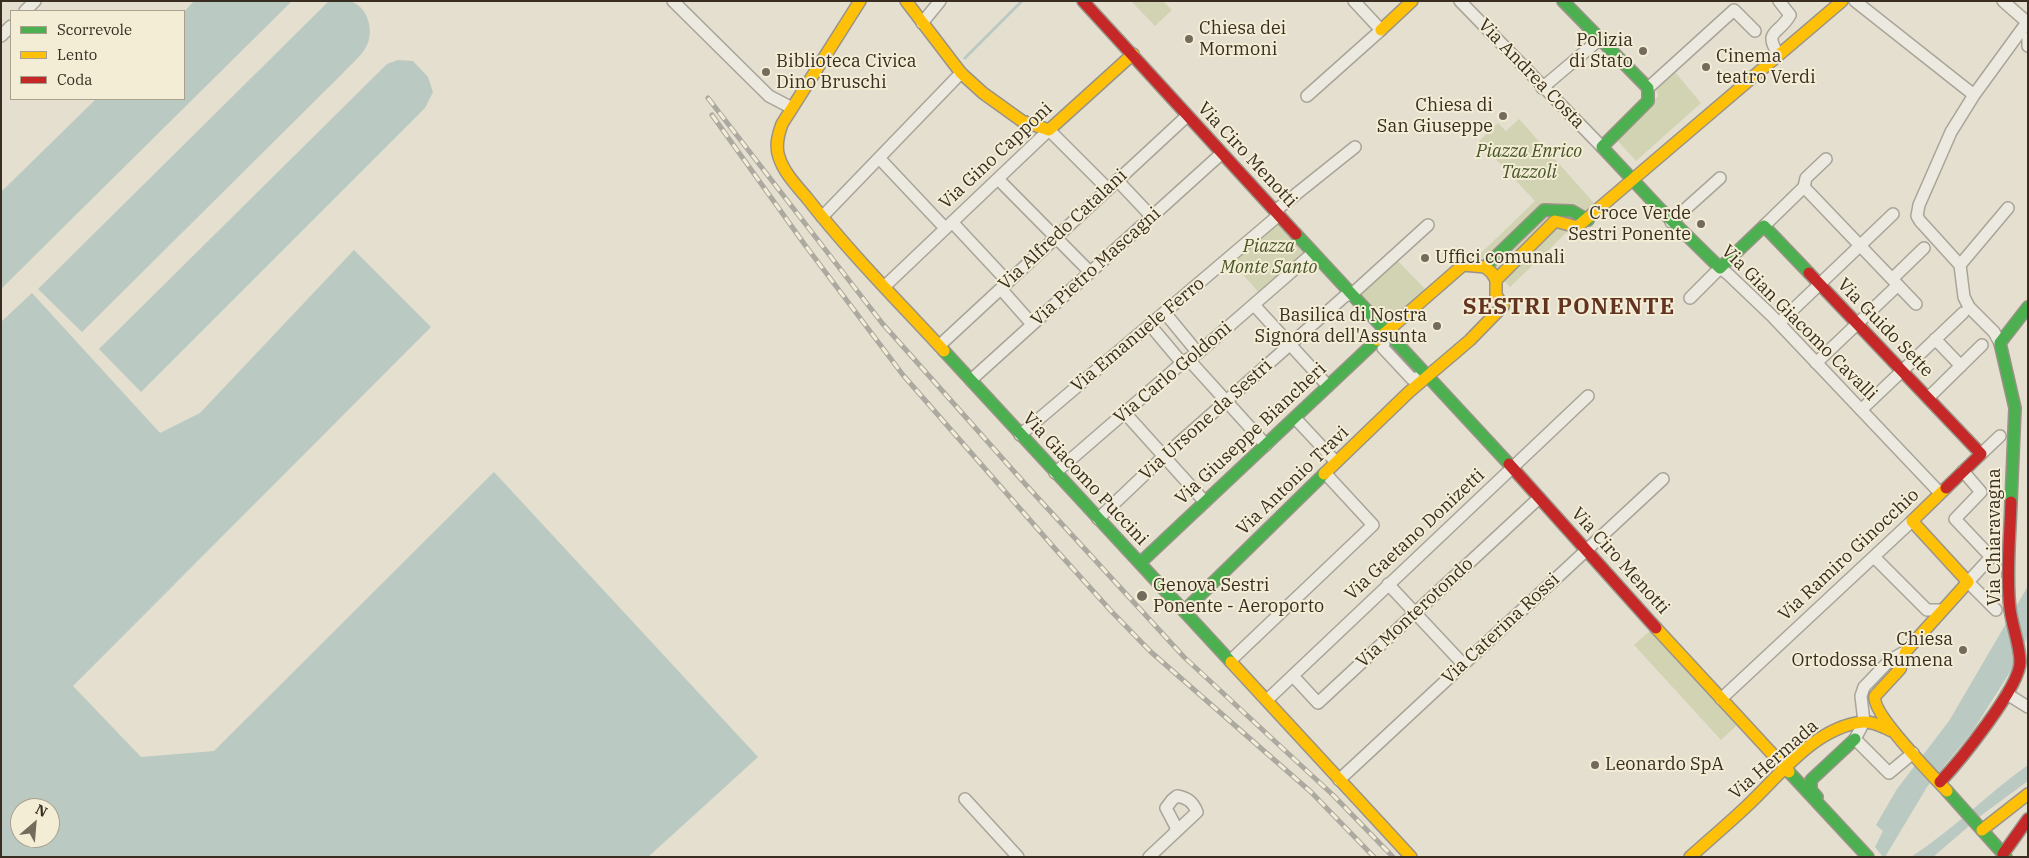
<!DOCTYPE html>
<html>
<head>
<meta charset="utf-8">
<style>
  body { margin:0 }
  #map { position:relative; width:2029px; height:858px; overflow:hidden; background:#e4dfcf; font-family:"IBM Plex Serif",serif }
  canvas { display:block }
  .frame { position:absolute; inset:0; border:2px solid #382d20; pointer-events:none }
  .legend { position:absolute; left:10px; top:10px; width:175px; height:90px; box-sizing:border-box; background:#f4edd6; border:1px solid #a9a08d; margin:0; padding:6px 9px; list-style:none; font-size:15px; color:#382d20 }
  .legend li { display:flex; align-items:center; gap:10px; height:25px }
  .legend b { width:25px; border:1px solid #a9a08d }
  .north { position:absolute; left:10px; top:798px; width:50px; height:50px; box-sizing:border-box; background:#f4edd6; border:1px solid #a9a08d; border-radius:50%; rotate:27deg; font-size:14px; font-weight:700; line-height:20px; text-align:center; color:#382d20 }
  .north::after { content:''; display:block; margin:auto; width:18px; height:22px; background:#746b5d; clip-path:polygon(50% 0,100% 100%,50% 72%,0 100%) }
</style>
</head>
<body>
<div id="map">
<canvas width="2029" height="858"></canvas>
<div class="frame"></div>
<ul class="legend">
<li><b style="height:6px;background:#4caf50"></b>Scorrevole</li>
<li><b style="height:6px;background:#ffc107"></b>Lento</li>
<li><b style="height:6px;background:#c62828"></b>Coda</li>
</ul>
<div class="north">N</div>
</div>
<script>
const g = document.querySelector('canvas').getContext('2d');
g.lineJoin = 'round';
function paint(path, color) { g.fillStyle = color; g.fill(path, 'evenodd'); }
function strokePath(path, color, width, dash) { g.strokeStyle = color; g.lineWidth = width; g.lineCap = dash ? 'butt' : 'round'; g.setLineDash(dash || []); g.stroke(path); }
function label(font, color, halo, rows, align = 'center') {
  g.font = font + ' "IBM Plex Serif",serif'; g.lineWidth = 4; g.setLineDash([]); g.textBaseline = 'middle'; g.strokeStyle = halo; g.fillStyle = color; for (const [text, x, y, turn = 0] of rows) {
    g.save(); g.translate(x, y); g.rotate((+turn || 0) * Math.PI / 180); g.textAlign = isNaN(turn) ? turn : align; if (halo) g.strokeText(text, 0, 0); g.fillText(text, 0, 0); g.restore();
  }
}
paint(new Path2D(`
  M1131,1H1163L1172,10L1155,26Z
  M1674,71L1701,103L1636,161L1617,140L1658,96L1656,89Z
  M1519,119L1594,203L1566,233L1510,287L1479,255L1535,201L1479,141L1498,123L1506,131Z
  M1278,221L1306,252L1260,294L1232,262Z
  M1395,258L1427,291L1389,326L1357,293Z
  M1651,630L1737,725L1721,740L1634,645Z`), '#d1d3b2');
paint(new Path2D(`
  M194,1H292L1,289V192L96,99H184V12Z
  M329,1C336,1 343,0 349,1C368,5 375,32 366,47C361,57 349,66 342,74L82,332L38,289Z
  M398,60L413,61L428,77L433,92L425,108L141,392L99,349L387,64Z
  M354,250L431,327L73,686L141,757L214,751L494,472L758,757L648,857H1V322L32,293L160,433L200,413ZM20,808H50V838H20Z
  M2028,586V636L2012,669L1972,732L1927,787L1885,857H1883L1875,847L1883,831L1876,825L1897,789L1949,721Z
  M2028,765V781L1983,814L1933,857H1911C1953,830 1987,794 2028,765Z`), '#bac9c1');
strokePath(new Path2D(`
  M965,58L1022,1`), '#bac9c1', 3);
const street = new Path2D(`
  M673,1L769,96L792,108
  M1460,1L1602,147
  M1855,1L1974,95
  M2003,1L2027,22
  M25,11L35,1
  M922,23L940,1
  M1,36L11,26
  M2028,38V46
  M1778,54C1763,30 1779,35 1790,15L1779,1
  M1542,88L1600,39
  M1648,88L1734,10L1755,31
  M1307,96L1381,30L1354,1
  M879,158L945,228
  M998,179L1090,272
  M1117,180L1152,217
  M1804,187L1916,304
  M1275,211L1355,147
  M822,217L961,73
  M952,222L1008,282
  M1671,222L1720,178
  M1764,226L1804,187L1806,178L1826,159
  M1960,265L2008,208
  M1892,279L1924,248
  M885,286L1049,130L1108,189
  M1001,289L1032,324
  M1690,298L1720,268L1728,274L1772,316L1940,493
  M1254,305L1328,386
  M1165,313L1198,353
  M1779,323L1893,214
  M1150,325L1182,363
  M1387,331L1383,348L1412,379L1427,376
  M1935,339L1961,366
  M2000,343L1994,332L1969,307L1964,297L1960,265L1920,221L1917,216L1919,205L1951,132L1974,95L2028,21
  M940,345L1187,116
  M1189,360L1266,445
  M1816,363L1898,285
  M971,380L1221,154
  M1928,398L1982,345
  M1861,410L1963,313
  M1125,413L1205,502
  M1295,418L1336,462
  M1020,435L1279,215
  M1981,454L2000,436
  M1963,471L1981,492L1955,519L1991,557L1968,582L1996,610
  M1055,473L1182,363L1198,353L1313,253
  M1098,519L1164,456L1345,296L1352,294L1428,225
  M1874,557L1927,610H1941
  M1388,584L1463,664
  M1906,651L1890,660L1864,687L1861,696L1864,722L1855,739L1889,773L1913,753
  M1230,661L1373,525L1325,473
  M1293,676L1318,703L1539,498
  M2007,694L2028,707
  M1721,699L1912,521
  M1267,700L1588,396
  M1339,780L1663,479
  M965,799L1018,857
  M1149,857L1197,812C1193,802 1188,798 1177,796L1172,800L1166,808L1176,827L1175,832`);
const fast = new Path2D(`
  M1563,1L1648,88V101L1602,147L1660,209L1720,268L1764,226L1809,273
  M1296,234L1509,464
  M1485,267L1544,210L1572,211L1588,220
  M944,351L1231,662
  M2011,502L2015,408L2000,343L2028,307
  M1140,563L1377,340
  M1184,611L1324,474
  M1789,772L1868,857
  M1947,791L2006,857
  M1817,797L1811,790V780L1855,739`);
const slow = new Path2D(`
  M860,1L782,124C778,135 775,146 779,157C784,173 797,186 807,198C849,252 898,301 944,351
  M906,1L961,73L983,93L1022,121L1049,130L1133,54
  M1381,30L1412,1
  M1496,280L1555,221L1577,227L1842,1
  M1324,474L1409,392L1470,340L1503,306L1496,295V280L1492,273L1485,267L1463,265L1377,340
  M1946,488L1912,521L1968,582L1906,651L1900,669L1875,696C1871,713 1933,776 1947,791
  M1656,628L1789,772
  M1231,662L1411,857
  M1982,830L2028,794
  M1690,857C1709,840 1729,823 1747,806C1780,775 1815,727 1863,722C1873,721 1883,727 1892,731`);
const jam = new Path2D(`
  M1083,1L1296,234
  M1809,273L1981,454L1946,488
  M1509,464L1656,628
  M1940,782C1959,762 2020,687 2020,662C2020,645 2012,626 2010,609C2006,574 2010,537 2011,502
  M2003,854L2028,819`);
strokePath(street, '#a9a498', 14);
strokePath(fast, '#999388', 14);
strokePath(slow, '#999388', 14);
strokePath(jam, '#999388', 14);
strokePath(street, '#ece9e0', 11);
strokePath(fast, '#4caf50', 11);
strokePath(slow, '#ffc107', 11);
strokePath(jam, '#c62828', 11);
const rail = new Path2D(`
  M708,98L882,323L1027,486L1184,657L1334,796L1393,857
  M712,115L805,245L903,375L1057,551L1112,612L1151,652L1311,792L1374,857`);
strokePath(rail, '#aca9a1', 5);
strokePath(rail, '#f4edd6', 3, [9]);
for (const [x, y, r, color] of [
  [1189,39,5,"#746b5d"],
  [1643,51,5,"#746b5d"],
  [1706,67,5,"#746b5d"],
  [766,72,5,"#746b5d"],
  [1503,116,5,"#746b5d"],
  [1701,224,5,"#746b5d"],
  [1425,258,5,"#746b5d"],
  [1437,326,5,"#746b5d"],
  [1142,596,6,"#746b5d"],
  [1963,650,5,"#746b5d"],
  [1595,765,5,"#746b5d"]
]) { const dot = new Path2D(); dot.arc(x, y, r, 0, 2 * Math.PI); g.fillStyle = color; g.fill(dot); strokePath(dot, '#f4edd6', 2); }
label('18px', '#382d20', '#f4edd6', [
  ["Chiesa dei",1199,29],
  ["Mormoni",1199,50],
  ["Polizia",1633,41,"right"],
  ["di Stato",1633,62,"right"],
  ["Cinema",1716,57],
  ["teatro Verdi",1716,78],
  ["Biblioteca Civica",776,62],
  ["Dino Bruschi",776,83],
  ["Chiesa di",1493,106,"right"],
  ["San Giuseppe",1493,127,"right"],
  ["Croce Verde",1691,214,"right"],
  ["Sestri Ponente",1691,235,"right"],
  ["Uffici comunali",1435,258],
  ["Basilica di Nostra",1427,316,"right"],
  ["Signora dell'Assunta",1427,337,"right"],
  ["Genova Sestri",1153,586],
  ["Ponente - Aeroporto",1153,607],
  ["Chiesa",1953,640,"right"],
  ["Ortodossa Rumena",1953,661,"right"],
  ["Leonardo SpA",1605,765]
], 'left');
label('18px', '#382d20', '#f4edd6', [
  ["Via Andrea Costa",1531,74,46],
  ["Via Ciro Menotti",1247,155,47],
  ["Via Gino Capponi",996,156,-43],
  ["Via Alfredo Catalani",1063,230,-43],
  ["Via Pietro Mascagni",1096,267,-42],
  ["Via Gian Giacomo Cavalli",1799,323,45],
  ["Via Guido Sette",1885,328,46],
  ["Via Emanuele Ferro",1138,335,-40],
  ["Via Carlo Goldoni",1173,373,-40],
  ["Via Ursone da Sestri",1206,420,-42],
  ["Via Giuseppe Biancheri",1251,434,-43],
  ["Via Giacomo Puccini",1085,479,47],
  ["Via Antonio Travi",1293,481,-44],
  ["Via Gaetano Donizetti",1415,535,-43],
  ["Via Chiaravagna",1995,537,-90],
  ["Via Ramiro Ginocchio",1849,555,-43],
  ["Via Ciro Menotti",1620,561,48],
  ["Via Monterotondo",1415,613,-43],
  ["Via Caterina Rossi",1501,629,-43],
  ["Via Hermada",1774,760,-41]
]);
label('italic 18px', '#465428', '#f4edd6', [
  ["Piazza Enrico",1529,152],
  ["Tazzoli",1529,173],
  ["Piazza",1269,247],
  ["Monte Santo",1269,268]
]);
g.letterSpacing = '1px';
label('bold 22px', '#633321', '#f4edd6', [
  ["SESTRI PONENTE",1569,308]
]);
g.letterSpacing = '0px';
</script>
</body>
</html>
